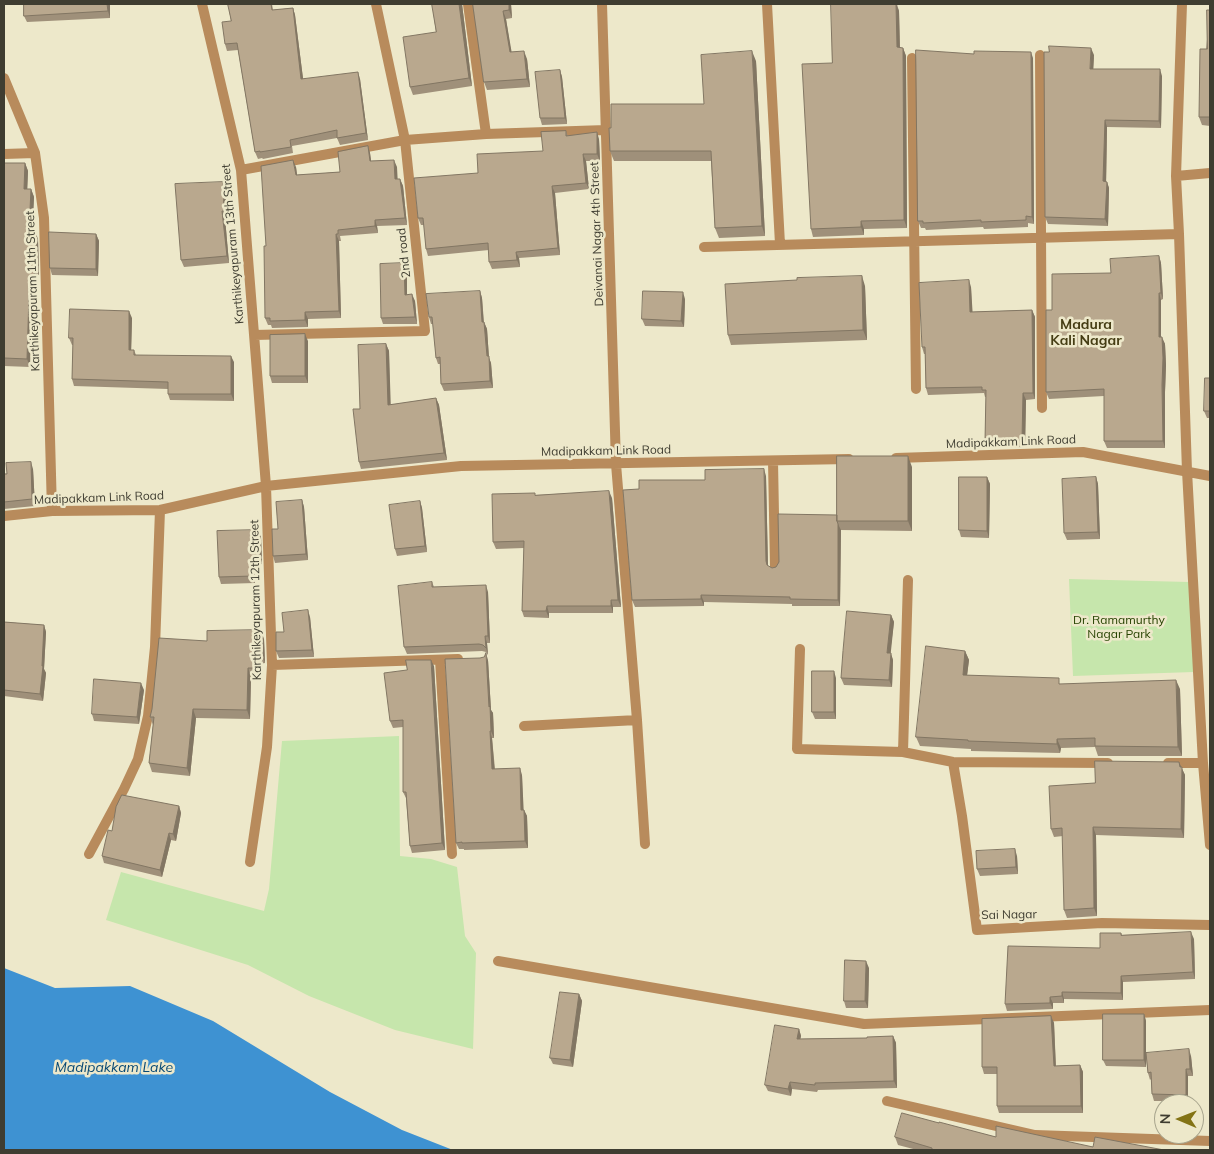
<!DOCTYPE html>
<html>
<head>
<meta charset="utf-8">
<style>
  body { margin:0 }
  #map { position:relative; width:1214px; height:1154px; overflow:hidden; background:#ede8ca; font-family:Mulish,sans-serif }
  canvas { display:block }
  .frame { position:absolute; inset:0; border:5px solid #3f3d31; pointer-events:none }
  .north { position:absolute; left:1154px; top:1094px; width:50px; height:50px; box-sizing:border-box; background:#ede8ca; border:1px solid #a7a48d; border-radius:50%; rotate:271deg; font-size:14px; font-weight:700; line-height:20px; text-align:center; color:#3f3d31 }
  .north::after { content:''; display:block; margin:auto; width:18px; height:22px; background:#837315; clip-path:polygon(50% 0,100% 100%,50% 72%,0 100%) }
</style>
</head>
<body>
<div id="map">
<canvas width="1214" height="1154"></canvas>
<div class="frame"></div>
<div class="north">N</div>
</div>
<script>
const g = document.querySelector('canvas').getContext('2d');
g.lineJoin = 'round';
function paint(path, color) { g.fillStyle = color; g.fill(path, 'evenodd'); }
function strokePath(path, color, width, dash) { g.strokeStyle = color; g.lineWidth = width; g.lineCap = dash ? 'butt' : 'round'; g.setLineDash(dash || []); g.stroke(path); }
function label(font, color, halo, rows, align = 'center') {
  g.font = font + ' Mulish,sans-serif'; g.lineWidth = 5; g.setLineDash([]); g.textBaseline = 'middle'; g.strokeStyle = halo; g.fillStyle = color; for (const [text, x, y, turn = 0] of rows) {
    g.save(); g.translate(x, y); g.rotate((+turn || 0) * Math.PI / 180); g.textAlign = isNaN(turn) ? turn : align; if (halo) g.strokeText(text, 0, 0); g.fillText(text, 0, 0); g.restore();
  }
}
paint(new Path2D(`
  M1069,579L1189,582L1194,672L1073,676Z
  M399,736L400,856L431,859L457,867L465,936L476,953L473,1049L395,1030L309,996L248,965L106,920L121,872L264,911L269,889L282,741Z`), '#c6e6ac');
paint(new Path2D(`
  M4,968L55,988L130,986L213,1021L330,1092L402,1130L453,1150H4Z`), '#3e92d2');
strokePath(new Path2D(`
  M202,4L241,170L266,486L272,665L267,747L250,862
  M602,4L616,464L637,720
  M767,4L780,244
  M1182,4L1176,176L1179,234L1187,471L1203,763L1210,845
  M1040,55L1042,408
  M912,58L916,389
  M4,78L35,153L44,218L52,511
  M486,134L606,130
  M4,154L35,153
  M241,170L405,140L486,134L468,4
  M1176,176L1210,173
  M704,247L1179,234
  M254,335L425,331L405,140L376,4
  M896,458L1083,452L1210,476
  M773,461L775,568
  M4,516L52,511L160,510L266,486L461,466L849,459
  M800,649L797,749L903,752L908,580
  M440,660L452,854
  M272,665L458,659
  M524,726L637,720L645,844
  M903,752L953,762L1108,763
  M953,762L962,816L977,930L1102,923L1210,925
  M1168,763H1203
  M89,854L124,789L138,759L148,716L155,647L160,510
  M498,961L864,1024L1210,1010
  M887,1101L1035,1135L1210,1141`), '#b88b5c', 10);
paint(new Path2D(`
  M110,4V18L27,22L24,16Z
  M228,4H272L273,10L293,8L295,15L303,79H360L368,140L340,145L337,138L292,146L293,153L263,159L262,158L258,159L255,152L238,50L227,51L225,44L231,21Z
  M432,4H462L472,86L413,95L410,87L436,32Z
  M473,4H511L512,18L506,19L511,52L527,59L530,87L487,90L484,82Z
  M897,4L899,11L900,48H903L906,56L907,228L864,229V235L813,237L811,229L832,63Z
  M1210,10V126L1202,125L1199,117Z
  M1094,55L1093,69L1162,76L1161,128L1107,127L1106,182H1107L1109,188L1108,226L1048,224L1045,217Z
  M1033,58L1034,224L1028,223V227L984,229L983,227L926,230L925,228H921L918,221Z
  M756,61L765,236L719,238L715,228L711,161H614L610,151L704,104Z
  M560,70L562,77L567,124L542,125L540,118Z
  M566,131L568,136L599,139L600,161H586L589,189L555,193L560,255L519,258L520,267L492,269L489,262V250L428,256L426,249L424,225H421L418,218L478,173L543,151Z
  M368,146L370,153L371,161L397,167V179H400L403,186L407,225L377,226L378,233L340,236L341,241H339L341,318L308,319V327L272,328L271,325H268L265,318L266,246L296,167L297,175L340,172Z
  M4,163H25L28,171L27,189H31L34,197L32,231L38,239L39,275L37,274V304H32L30,367L4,366Z
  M223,182L225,189L227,218H225L229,263L184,267L181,260Z
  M96,234L99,241L98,276L52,275L50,268Z
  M1159,256L1161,263L1163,299L1161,300V337L1165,344L1166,365L1165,392V448H1107L1104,441V396L1049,399L1046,392L1052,310L1111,273Z
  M404,263L407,270V294L415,301L417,324H383L381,318Z
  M797,280L865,286L867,340L731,345L728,335Z
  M971,287L972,312L1032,310L1035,317V399L1026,400L1025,447L987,448L985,441L986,397H985L984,393L928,395L926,388L925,354H924L922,347Z
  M480,291L482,298L484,322L487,329L489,358L491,363L493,388L444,391L441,384L440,364H438L436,358L433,324H431L429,317Z
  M685,299L684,327L645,326L642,319Z
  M132,318L131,350H134L136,355L234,362V401L170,400L168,394V389L74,386L72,379L73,345H72L69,338Z
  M308,341V383H272L270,376Z
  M386,344L389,351L390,405L436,398L439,405L447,460L361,469L359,462L360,409Z
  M1210,378V418H1207L1204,411Z
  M912,467V531L841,530L840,606H792V604L704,602V606L635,607L632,600L639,489L705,480L766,476L768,566L772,568L776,567L837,515Z
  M33,469L35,506L4,509V474Z
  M987,477L990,484L989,538L961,537L959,530Z
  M1096,477L1098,484L1100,539L1067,540L1064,533Z
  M536,495L612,498L621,607H613V613H549V618L524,617L522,611L524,548L496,549L493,542Z
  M302,500L304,507L308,560L275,563L273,556L278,529Z
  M420,501L422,508L427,552L397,556L395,549Z
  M261,537L262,564L255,565V583L221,584L219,577Z
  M432,582L434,587L488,592L490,643H487L488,655L486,652L482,651L407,654L404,647Z
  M891,615L894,622L890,653L893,660L892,687L844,685L841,678Z
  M310,617L314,657L279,658L276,651Z
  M4,622L44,625L46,632L44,669L46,673L43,701L4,696Z
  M264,639L265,663L260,664V677H251L250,719L196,718L190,776L152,772L149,763L153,725L150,717L207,641Z
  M965,651L969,660L967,675L1061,684L1180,689L1182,756H1098L1095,747L1061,748L1060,753L971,751V749L920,746L916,737Z
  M488,660L491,710L493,713L494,738H492L495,769L522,775L523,810H524L527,816L528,848L464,850V849H459L456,843Z
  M434,666L445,850L412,853L410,846L406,798L403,792V727L393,728L390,721Z
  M836,678V719H815L812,712Z
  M144,690L139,724L94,721L92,714Z
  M1181,767L1185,775L1184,838L1096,835L1097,916L1067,918L1064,910L1063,836L1054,837L1051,829L1095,783Z
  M179,806L181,813L176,841L171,840L162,877L104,863L102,856L112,831Z
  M1017,856L1018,874L980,876L977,869Z
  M1121,933L1122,935L1194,939L1195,979L1123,982V1000L1064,999V1003H1053V1009L1007,1011L1005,1004L1100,948Z
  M869,968L868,1008H846L844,1001Z
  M579,994L582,1001L573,1067L553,1064L550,1058Z
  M1144,1014L1146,1021V1053L1191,1056L1193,1076H1188V1101H1154L1152,1094L1151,1079L1150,1080L1148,1073L1146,1058V1067L1106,1066L1103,1060Z
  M1051,1016L1054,1023L1056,1066L1080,1065L1083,1072V1113H999L997,1106V1074H984L982,1067Z
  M799,1029L801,1036L800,1039L867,1038L893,1036L896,1043L897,1088L818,1090L817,1092L792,1089L791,1096L768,1091L765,1085Z
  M939,1123L996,1137L1093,1147L1164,1150H917L898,1145L895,1137Z`), '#9f907a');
paint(new Path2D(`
  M107,4H110V18L108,11Z
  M459,4H462L472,86L469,78Z
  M509,4H511L512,18L509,10Z
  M896,4L899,11L900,55L897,47Z
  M293,8L295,15L304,86L301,79Z
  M503,11L506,19L513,60L510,52Z
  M903,48L906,56L907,228L904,220Z
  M1091,48L1094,55L1093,76L1090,69Z
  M524,51L527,59L530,87L527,79Z
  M752,51L756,61L765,236L762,226Z
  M1031,52L1033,58L1034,224L1032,217Z
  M1160,69L1162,76L1161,128L1159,121Z
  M560,70L562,77L567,124L565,118Z
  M358,72L360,79L368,140L366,133Z
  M1105,120L1107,127L1106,188L1103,181Z
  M597,132L599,139L600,161L597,154Z
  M368,146L370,153L372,168L370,161Z
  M583,154L586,161L589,189L586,183Z
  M293,160L296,167L298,182L296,175Z
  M394,160L397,167L398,186L395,179Z
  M25,163L28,171L27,197L24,189Z
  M400,179L403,186L407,225L405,218Z
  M223,182L225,189L227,218L224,211Z
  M1107,182L1109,188L1108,226L1105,219Z
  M552,186L555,193L560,255L558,248Z
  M31,189L34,197L32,239L29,231Z
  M222,211L225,218L229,263L227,256Z
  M375,220L377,226L378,233L375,226Z
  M861,221L864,229V235L861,227Z
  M35,231L38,239L39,275L36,267Z
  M96,234L99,241L98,276L96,269Z
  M336,234L339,241L341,318L339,311Z
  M516,252L519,258L520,267L517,260Z
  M1159,256L1161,263L1163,299L1161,293Z
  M404,263L407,270V301L405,295Z
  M35,267L37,274V304L34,296Z
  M862,276L865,286L867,340L863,330Z
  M969,280L971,287L973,319L970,312Z
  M480,291L482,298L484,329L482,322Z
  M683,292L685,299L684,327L681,321Z
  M1159,293L1161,300V344L1159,337Z
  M412,294L415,301L417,324L415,317Z
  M29,296L32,304L30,367L27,359Z
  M1032,310L1035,317V399L1033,393Z
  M129,311L132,318L131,357L129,350Z
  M305,312L308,319V327L305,320Z
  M484,322L487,329L489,358L491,363L493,388L490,381Z
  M305,334L308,341V383L305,376Z
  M1162,337L1165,344L1166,365L1165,392V448L1163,441Z
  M386,344L389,351L391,412L388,405Z
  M231,356L234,362V401L231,394Z
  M1023,393L1026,400L1025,447L1022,440Z
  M436,398L439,405L447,460L444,453Z
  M908,456L912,467V531L908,521Z
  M31,462L33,469L35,506L32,499Z
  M764,469L766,476L768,568L766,561Z
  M987,477L990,484L989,538L987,531Z
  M1096,477L1098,484L1100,539L1098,532Z
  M609,491L612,498L621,607L618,600Z
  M302,500L304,507L308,560L306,554Z
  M420,501L422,508L427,552L425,546Z
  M838,524L841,530L840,606L838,600Z
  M258,530L261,537L262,564L259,558Z
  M252,558L255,565V583L253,576Z
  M486,585L488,592L490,643L488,636Z
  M701,595L704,602V606L701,599Z
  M611,600L613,607V613L611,606Z
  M547,606L549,613V618L546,611Z
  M308,610L310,617L314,657L312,650Z
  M891,615L894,622L890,660L887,653Z
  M44,625L46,632L44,669L46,673L43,701L40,694Z
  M261,630L264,639L265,663L262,655Z
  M485,636L487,643L488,655L486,648Z
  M965,651L969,660L966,684L963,675Z
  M486,653L488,660L491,710L493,713L494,738L491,731Z
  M891,653L893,660L892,687L889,680Z
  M257,656L260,664V677L257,668Z
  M431,660L434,666L445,850L442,843Z
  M248,668L251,677L250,719L247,710Z
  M834,671L836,678V719L834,712Z
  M1176,680L1180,689L1182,756L1178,747Z
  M141,683L144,690L139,724L137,717Z
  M193,709L196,718L190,776L187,768Z
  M490,731L492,738L495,776L492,769Z
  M1057,739L1061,748L1060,753L1057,744Z
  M1179,762L1185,775L1184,838L1181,829Z
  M520,768L522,775L524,817L521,810Z
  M179,806L181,813L176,841L173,834Z
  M524,810L527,816L528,848L525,841Z
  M1093,827L1096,835L1097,916L1094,908Z
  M169,833L171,840L162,877L160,870Z
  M1015,849L1017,856L1018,874L1016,867Z
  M1191,932L1194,939L1195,979L1193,972Z
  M866,961L869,968L868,1008L865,1001Z
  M1121,976L1123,982V1000L1121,993Z
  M1062,992L1064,999V1003L1062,996Z
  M579,994L582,1001L573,1067L570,1060Z
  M1050,997L1053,1003V1009L1050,1003Z
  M1144,1014L1146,1021V1067L1144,1060Z
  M1051,1016L1054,1023L1056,1073L1054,1066Z
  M799,1029L801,1036L799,1046L797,1039Z
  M893,1036L896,1043L897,1088L894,1081Z
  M1189,1049L1191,1056L1193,1076L1190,1069Z
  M1080,1065L1083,1072V1113L1081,1106Z
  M1186,1069L1188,1076V1101L1186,1095Z
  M790,1082L792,1089L791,1096L788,1089Z`), '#827663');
const building = new Path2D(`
  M24,4H107L108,11L24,16Z
  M228,4H271L272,10L293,8L301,79L358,72L366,133L337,138V130L290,140L291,147L260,152V151L255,152L237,43L225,44L222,22L231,21Z
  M432,4H459L469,78L410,87L403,37L436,32Z
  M473,4H509V10L503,11L510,52L524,51L527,79L484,82Z
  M831,4H896L897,47L903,48L904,220L861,221V227L811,229L802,64L832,63Z
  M1207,10H1210V117H1199L1200,49H1207Z
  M1049,46L1091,48L1090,69H1160L1159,121L1105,120L1103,181L1107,182L1105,219L1045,217L1044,52H1049Z
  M916,50L974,54V51L1031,52L1032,217L1026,216V220L981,222V220L923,223V221H918Z
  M752,51L762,226L715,228L711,151H610L609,128H611V104H704L701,55Z
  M560,70L565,118H540L535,72Z
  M566,131V136L597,132V154H583L586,183L552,186L558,248L516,252L517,260L489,262L488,243L426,249L423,218H418L414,178L478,173L477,154L543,151L541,132Z
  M368,146L370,161L394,160L395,179H400L405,218L375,220V226L338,230V234H336L339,311L305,312V320L270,321V318H265L264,246H266L261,166L293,160L296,175L340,172L338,152Z
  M4,163H25L24,189H31L29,231H35L36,267H35L34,296H29L27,359L4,358Z
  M223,182L224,211H222L227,256L181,260L175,184Z
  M49,232L96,234V269L50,268Z
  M1159,256L1161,293H1159V337H1162L1163,358L1162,385L1163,441H1104V389L1046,392V310H1052V274L1111,273L1110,259Z
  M404,263L405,295L412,294L415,317L381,318L380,264Z
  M862,276L863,330L728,335L725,284L797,280V278Z
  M969,280L970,312L1032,310L1033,393H1023L1022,440L985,441L986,390H982V387L926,388L925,347H922L919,283Z
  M480,291L482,322H484L487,356H489L490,381L441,384L440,357L436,358L432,317H429L426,294Z
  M643,291L683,292L681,321L642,319Z
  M70,309L129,311V350H134V355L231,356V394H168V382L72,379L73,338H69Z
  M305,334V376H270V335Z
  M386,344L388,405L436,398L444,453L359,462L353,409H360L358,345Z
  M1205,378H1210V411H1204Z
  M837,456H908V521H837Z
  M31,462L32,499L4,502V474H7L6,463Z
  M764,469L766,561L767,565L772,568L776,567L779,562L778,514L837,515V521L838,524V600L790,599V597L701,595V599L632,600L623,490L639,489V480H705V470Z
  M959,477H987V531L959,530Z
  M1096,477L1098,532L1064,533L1062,479Z
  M609,491L618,600H611V606H547L546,611H522L524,541L493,542L492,494L535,493V495Z
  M302,500L306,554L273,556L272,529H278L276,502Z
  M420,501L425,546L395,549L389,505Z
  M258,530L259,558H252L253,576L219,577L217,531Z
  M432,582V587L486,585L488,636H485L486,648L483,645L479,644L404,647L398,586Z
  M308,610L312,650L276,651V632H284L282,613Z
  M847,611L891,615L887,653H891L889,680L841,678L843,651Z
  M4,622L44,625L42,666H43L40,694L4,690Z
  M261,630L262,655L257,656V668H248L247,710L193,709L187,768L149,763L154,717H150L152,709L159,638L207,641V631Z
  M926,646L965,651L963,675L1059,678V684L1176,680L1178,747L1095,746V738L1057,739V744L968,741V740L916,737Z
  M486,653L489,707L490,706L491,731H490L492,769L520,768L521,810H524L525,841L462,843V842L456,843L445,659L480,658L484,657Z
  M406,660H431L442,843L410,846L406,792H403V720L390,721L384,673L407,670Z
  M812,671H834V712H812Z
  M94,679L141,683L137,717L92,714Z
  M1095,761L1179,762L1180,767H1182L1181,829L1093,827L1094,908L1064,910L1062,828L1051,829L1049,786L1095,783Z
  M122,795L179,806L173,834L169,833L160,870L102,856L108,830L112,831L116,807Z
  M1015,849L1016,867L977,869L976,851Z
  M1191,932L1193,972L1121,976V993L1062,992V996L1050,997V1003L1005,1004L1008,946L1100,948V933H1121V935Z
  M845,960L866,961L865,1001H844Z
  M560,992L579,994L570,1060L550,1058Z
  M1103,1014H1144V1060H1103Z
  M1051,1016L1054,1066L1080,1065L1081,1106H997V1067H982V1019Z
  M775,1025L799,1029L797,1039L867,1038V1037L893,1036L894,1081L815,1083V1085L790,1082L788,1089L765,1085Z
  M1189,1049L1190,1069H1186V1095L1152,1094L1151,1072L1148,1073L1146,1053Z
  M902,1113L939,1123V1122L996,1137V1126L1093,1147L1095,1137L1164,1150H932V1148L895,1137Z`);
paint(building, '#b9a88e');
strokePath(building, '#827663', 1);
label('12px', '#3f3d31', '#ede8ca', [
  ["Deivanai Nagar 4th Street",597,234,-92],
  ["Karthikeyapuram 13th Street",233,244,-95],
  ["2nd road",404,253,-96],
  ["Karthikeyapuram 11th Street",33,291,-92],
  ["Madipakkam Link Road",1011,442,-2],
  ["Madipakkam Link Road",606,451,-1],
  ["Madipakkam Link Road",99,498,-2],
  ["Karthikeyapuram 12th Street",256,600,-91],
  ["Sai Nagar",1009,915,-1]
]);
label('12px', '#264201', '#ede8ca', [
  ["Dr. Ramamurthy",1119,620],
  ["Nagar Park",1119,634]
]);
label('bold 14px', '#453d14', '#ede8ca', [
  ["Madura",1086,325],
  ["Kali Nagar",1086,341]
]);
label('italic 14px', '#084974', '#ede8ca', [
  ["Madipakkam Lake",114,1068]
]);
</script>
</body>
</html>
